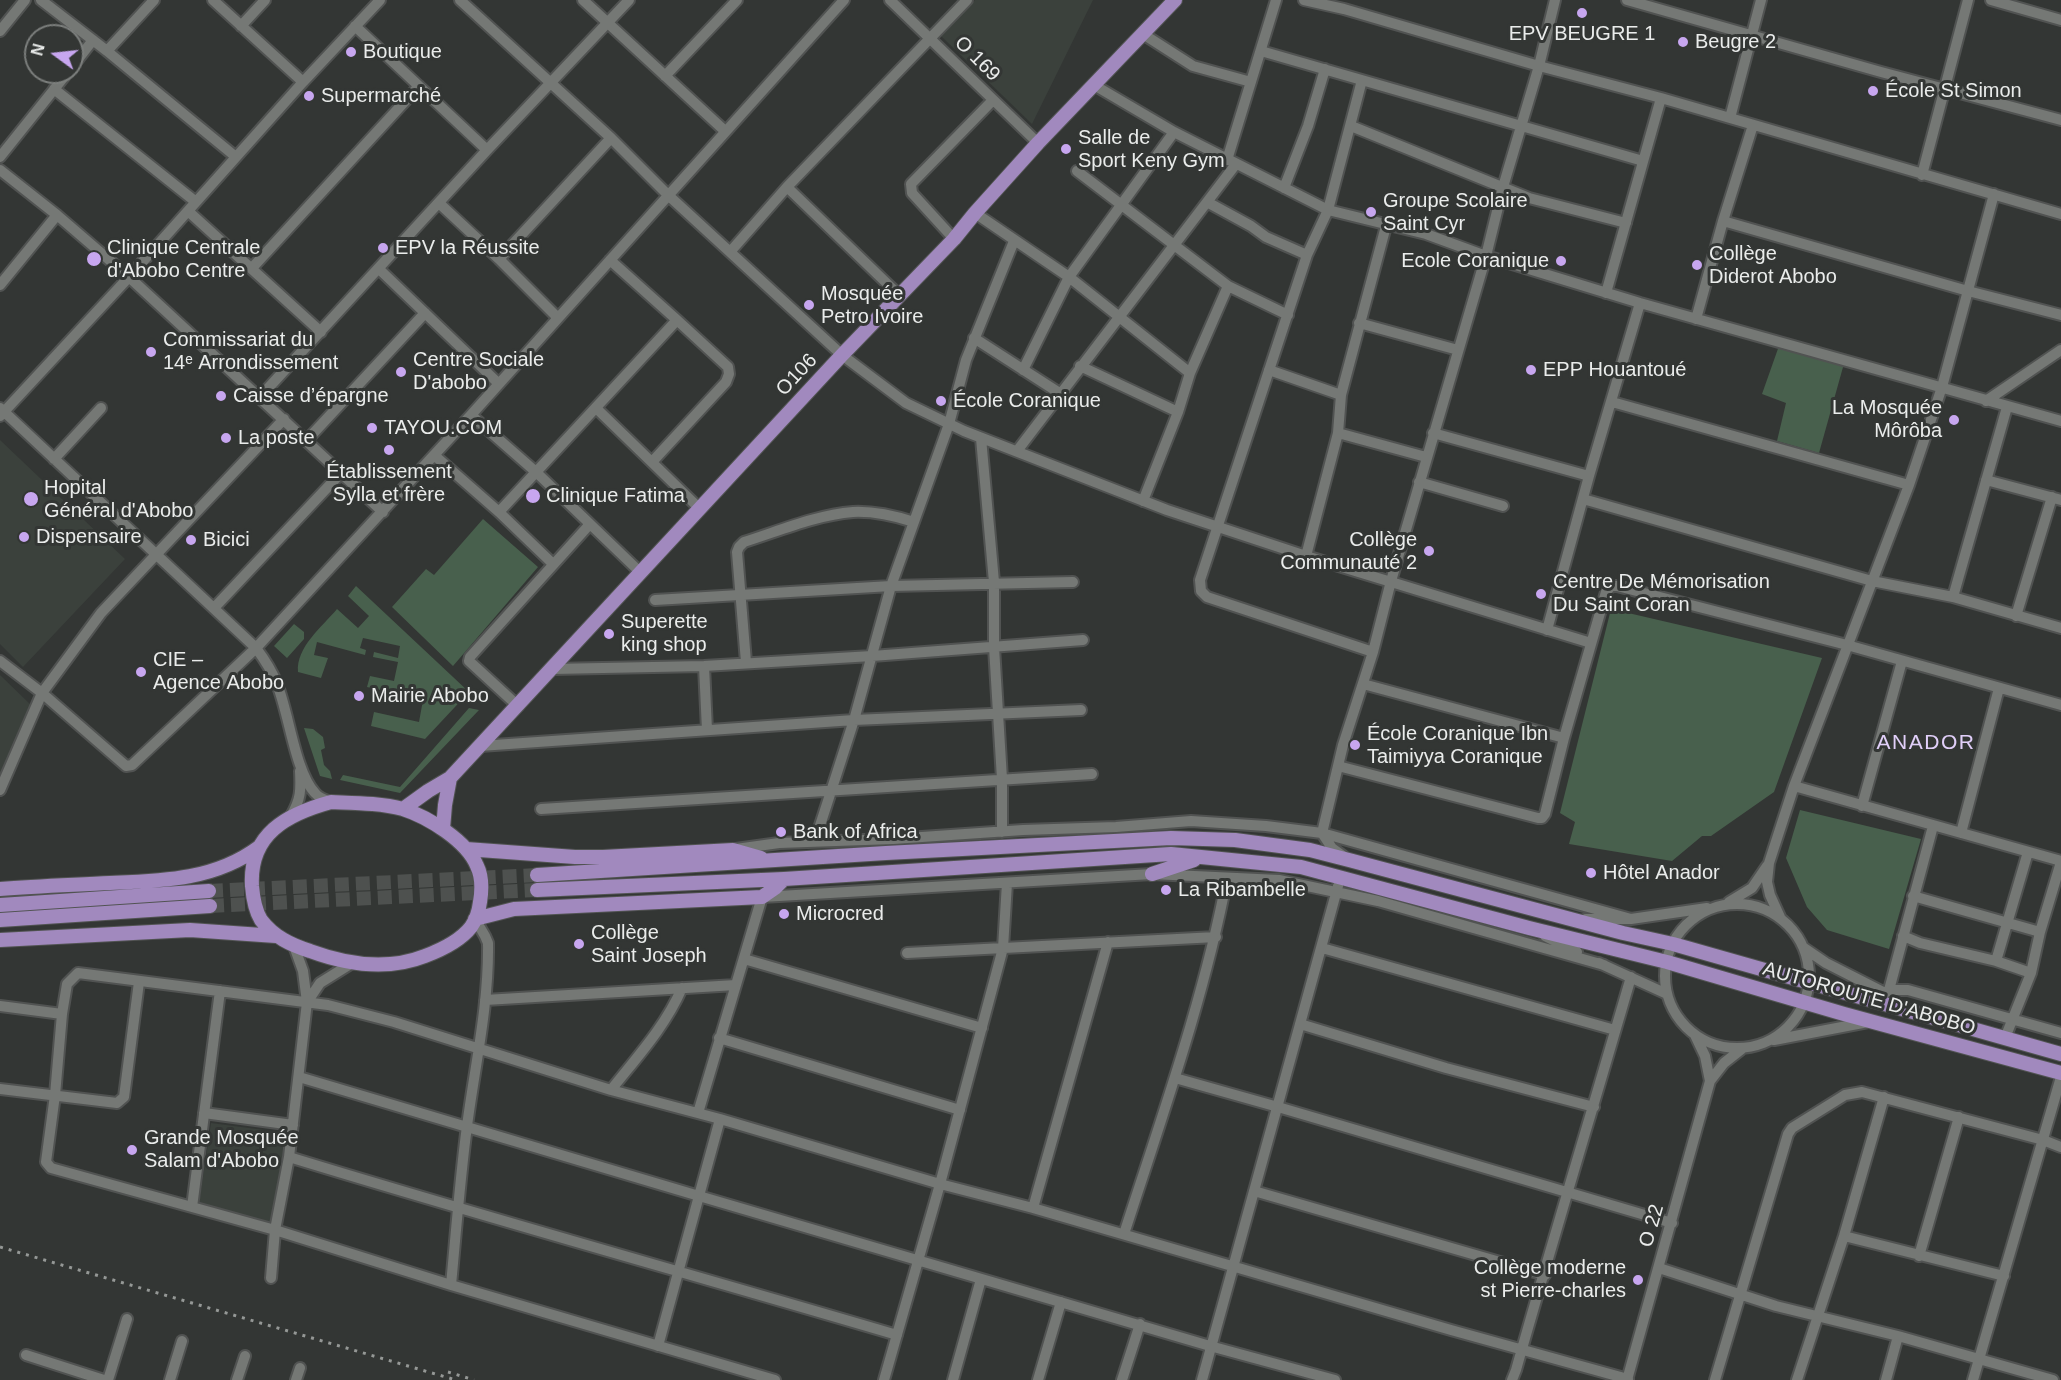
<!DOCTYPE html>
<html>
<head>
<meta charset="utf-8">
<style>
  body { margin:0 }
  #map { position:relative; width:2061px; height:1380px; overflow:hidden; background:#333634; font-family:Arial,sans-serif }
  canvas { display:block }
  .north { position:absolute; left:24px; top:24px; width:60px; height:60px; box-sizing:border-box; background:#333634; border:2px solid #7c7f7d; border-radius:50%; rotate:285deg; font-size:16px; font-weight:700; line-height:24px; text-align:center; color:#eaeceb }
  .north::after { content:''; display:block; margin:auto; width:21px; height:27px; background:#c7a6ef; clip-path:polygon(50% 0,100% 100%,50% 72%,0 100%) }
</style>
</head>
<body>
<div id="map">
<canvas width="2061" height="1380"></canvas>
<div class="north">N</div>
</div>
<script>
const g = document.querySelector('canvas').getContext('2d');
g.lineJoin = 'round';
function paint(path, color) { g.fillStyle = color; g.fill(path, 'evenodd'); }
function strokePath(path, color, width, dash) { g.strokeStyle = color; g.lineWidth = width; g.lineCap = dash ? 'butt' : 'round'; g.setLineDash(dash || []); g.stroke(path); }
function label(font, color, halo, rows, align = 'center') {
  g.font = font + ' Arial,sans-serif'; g.lineWidth = 6; g.setLineDash([]); g.textBaseline = 'middle'; g.strokeStyle = halo; g.fillStyle = color; for (const [text, x, y, turn = 0] of rows) {
    g.save(); g.translate(x, y); g.rotate((+turn || 0) * Math.PI / 180); g.textAlign = isNaN(turn) ? turn : align; if (halo) g.strokeText(text, 0, 0); g.fillText(text, 0, 0); g.restore();
  }
}
paint(new Path2D(`
  M975,0H1093L1032,124L941,36Z
  M0,440L125,559L23,667L0,644Z
  M0,675L32,706L0,778Z
  M211,1123L287,1133L272,1225L199,1204Z`), '#3b413c');
paint(new Path2D(`
  M1780,343L1845,360L1819,453L1777,441L1786,403L1762,394Z
  M483,519L538,567L453,666L392,607L426,569L434,575Z
  M356,586L469,692L425,739L371,726L374,712L419,722L423,700L367,687L370,676L394,681L398,662L373,657L374,652L398,658L400,646L363,638L360,648L366,650L365,655L317,642L314,655L328,658L321,678L298,672C296,647 322,627 337,609L358,628L369,616L348,596Z
  M1611,609L1822,658L1774,792L1711,836H1702L1672,861L1569,844L1575,822L1560,813Z
  M294,624L304,632V639L287,658L274,646Z
  M469,708L479,710L400,793L340,780L343,775L400,787Z
  M304,728L313,729L323,737L325,748L321,750L324,765L330,771L332,779L320,776Z
  M1800,810L1921,839L1889,949L1827,930L1807,907L1786,858Z`), '#48604d');
strokePath(new Path2D(`
  M209,891L537,875
  M210,906L537,890`), '#4e514f', 14, [14, 7]);
const minor = new Path2D(`
  M41,0L107,51L236,157
  M213,0L303,82
  M460,0L611,138L668,195L842,355L906,403L964,431L1167,510L1306,556L1591,643
  M583,0L725,131
  M890,0L1038,143
  M1304,0L1344,9L1539,66L1661,98L2061,214
  M1627,0L1881,72L2061,120
  M1991,0L2061,20
  M241,26L265,0
  M355,26L487,150
  M0,31L25,0
  M1143,34L1193,66L1251,82
  M107,51L154,0
  M1261,51L1643,161
  M72,67L93,40
  M665,76L737,0
  M1362,80L1328,210L1307,255L1200,580L1201,591L1207,597L1373,652
  M1094,85L1174,132L1328,210L1426,234L1486,256L1640,303L2061,421
  M54,89L196,202
  M1730,118L1761,0
  M1351,126L1529,198L1626,223
  M0,157L68,72
  M1227,160L1276,0
  M0,170L57,215L129,277L383,512
  M1077,171L1228,286L1288,315
  M1922,175L1968,0
  M787,187L899,295
  M1284,188L1308,126L1325,69
  M1207,202L1251,226L1266,237L1307,255
  M440,204L499,259L557,317
  M188,211L321,332
  M975,213L1069,277L1190,373
  M1723,221L1968,291L2061,315
  M954,239L912,193L911,184L993,100
  M730,252L787,187L967,0
  M499,259L611,138
  M610,260L677,320L728,367L729,374L726,382L652,462
  M252,268L419,86
  M379,269L498,383
  M0,285L57,215
  M1606,293L1661,98
  M1696,319L1723,221L1753,125
  M1359,323L1458,350
  M974,338L1061,394
  M1080,366L1178,412
  M1023,370L1069,277L1174,132
  M1269,370L1341,395
  M260,397L487,150L629,0
  M1986,401L2061,350
  M1612,402L1909,485
  M0,408L256,648C265,660 272,671 277,684C289,713 295,772 315,793C319,798 325,800 331,802
  M596,408L700,509
  M471,415L536,472L641,573
  M0,416L129,277L303,82L380,0
  M1338,433L1426,457
  M1433,433L1589,476
  M981,438L994,582V647L1002,779V832
  M307,440L425,313
  M1017,451L1236,164
  M434,455L499,512L552,563
  M54,459L101,408
  M1986,480L2061,500
  M1419,482L1503,506
  M1583,499L1872,581L1953,597L2061,628
  M1143,501L1178,412L1190,373L1228,286
  M499,512L677,320
  M1306,556L1338,433L1341,395L1386,226
  M1953,597L2007,407
  M655,600L891,586L1073,582
  M214,608L341,473
  M2016,616L2052,497
  M1547,630L1589,476L1640,303
  M0,661L42,693L126,766L132,765L256,648L471,415L844,0
  M746,662L737,552L739,547L744,542C779,531 816,515 853,512C873,511 895,516 914,522
  M704,666L707,730
  M552,669L704,666L872,656L1083,640
  M518,706L469,661L470,657L590,524
  M1564,738L1606,592L1611,586H1617L1847,645L2061,705
  M480,746L854,720L1081,710
  M1338,766L1538,818H1542L1545,814L1564,738L1363,684
  M1794,786L2061,861
  M0,790L42,693L101,613L284,419
  M1862,806L1902,661
  M541,809L1092,774
  M291,816C301,799 301,790 300,771
  M1961,833L1999,688
  M815,841L854,720L891,586L949,424L966,360L1014,241
  M736,849L779,843L893,839L1023,830L1116,827L1191,821L1266,826L1322,833L1631,919
  M1343,856L1332,848L1322,833L1343,745L1373,652L1391,581L1486,256L1503,187L1539,66L1555,0
  M1913,896L2040,932
  M1729,902L1752,888L1767,866
  M1665 976a72 72 0 1 1 144 0a72 72 0 1 1-144 0Z
  M1780,917L1770,895L1767,882L1769,863L1794,786L1909,485L1942,387L1994,194
  M1586,919H1631L1707,908
  M1545,936L1577,952
  M1903,936L1920,943L1996,961L2031,973
  M1322,948L1615,1030
  M1804,948L1826,963L1885,993L1889,990H1908L2061,1033
  M907,953L1216,937
  M744,959L982,1028
  M1996,961L2028,852
  M1599,963L1667,994
  M1889,990L1933,826
  M485,1000L736,985
  M308,1001L320,983L352,963
  M0,1006L62,1014
  M1300,1024L1446,1068L1594,1107
  M719,1038L960,1110
  M2005,1038L2031,973L2040,932L2061,862
  M1774,1040L1868,1022
  M299,1077L699,1196L1210,1346L1335,1380
  M1175,1078L1278,1107L1672,1223
  M1710,1081L1724,1063L1743,1048
  M0,1089L117,1103L124,1097L139,982
  M611,1090C637,1057 665,1027 682,988
  M204,1113L293,1125
  M698,1113L762,897L1152,874L1279,880L1378,901L1604,965
  M289,1157C491,1219 694,1275 897,1335
  M1254,1191L1545,1275
  M192,1207L220,991
  M1033,1208L1108,942
  M1124,1234C1162,1116 1204,999 1227,878
  M1844,1236L2004,1276
  M1919,1256L1959,1117
  M1659,1268L1776,1306L1898,1336L2053,1380
  M271,1278L275,1230L289,1157L307,1002L303,971L294,946
  M451,1285C456,1232 460,1179 467,1126C475,1065 489,1005 488,943L485,936L475,919
  M658,1346L720,1119
  M26,1355L104,1380
  M108,1380L127,1319
  M170,1380L182,1341
  M237,1380L245,1356
  M296,1380L300,1368
  M775,1380L451,1285L275,1230L51,1168L46,1162L55,1095L62,1014L67,984L78,973L328,1005L394,1022L611,1090L720,1119L940,1184L1033,1208L1451,1330L1628,1379
  M884,1380L940,1184L1003,948L1007,883
  M953,1380L981,1279
  M1038,1380L1061,1302
  M1122,1380L1140,1324
  M1202,1380L1338,886
  M1512,1380L1516,1370C1553,1239 1593,1108 1631,977
  M1627,1380L1710,1081L1705,1056L1695,1035
  M1715,1380L1788,1134L1792,1128L1845,1095L1862,1092L2043,1140L2061,1147
  M1797,1380L1844,1236L1884,1097
  M1886,1380L1898,1336
  M1973,1380L2061,1077`);
const major = new Path2D(`
  M331,802C355,803 380,803 403,809C428,817 467,841 477,866C482,876 482,890 480,902C479,910 476,920 471,927C460,941 441,950 425,956C387,971 348,965 310,951C291,945 274,937 261,920C255,910 253,898 252,886C249,834 287,814 331,802Z
  M403,809L428,791L450,778L842,355L954,239L975,213L1038,143L1175,0
  M443,829L445,805L450,778
  M466,849L575,857H603L733,850L761,858
  M1152,874L1194,860
  M537,875L886,853L1171,838L1235,840L1310,850L1349,860L1623,933L1673,944L2061,1054
  M0,889C37,886 73,885 110,883C162,881 215,880 259,847
  M537,890L784,879L1171,854L1301,867L1529,928L1667,962L1844,1014L2061,1073
  M0,905L209,891
  M475,919L514,909L762,897L775,888L784,879
  M0,920L210,906
  M0,940L190,930L276,936`);
strokePath(minor, '#515352', 14);
strokePath(major, '#515352', 16);
strokePath(minor, '#757875', 10);
strokePath(major, '#a189be', 14);
strokePath(new Path2D(`
  M0,1247L456,1380
  M448,1372L474,1380`), '#959896', 3, [3, 6]);
for (const [x, y, r, color] of [
  [1582,13,6,"#c7a6ef"],
  [1683,42,6,"#c7a6ef"],
  [351,52,6,"#c7a6ef"],
  [1873,91,6,"#c7a6ef"],
  [309,96,6,"#c7a6ef"],
  [1066,149,6,"#c7a6ef"],
  [1371,212,6,"#c7a6ef"],
  [383,248,6,"#c7a6ef"],
  [94,259,8,"#c7a6ef"],
  [1561,261,6,"#c7a6ef"],
  [1697,265,6,"#c7a6ef"],
  [809,305,6,"#c7a6ef"],
  [151,352,6,"#c7a6ef"],
  [1531,370,6,"#c7a6ef"],
  [401,372,6,"#c7a6ef"],
  [221,396,6,"#c7a6ef"],
  [941,401,6,"#c7a6ef"],
  [1954,420,6,"#c7a6ef"],
  [372,428,6,"#c7a6ef"],
  [226,438,6,"#c7a6ef"],
  [389,450,6,"#c7a6ef"],
  [533,496,8,"#c7a6ef"],
  [31,499,8,"#c7a6ef"],
  [24,537,6,"#c7a6ef"],
  [191,540,6,"#c7a6ef"],
  [1429,551,6,"#c7a6ef"],
  [1541,594,6,"#c7a6ef"],
  [609,634,6,"#c7a6ef"],
  [141,672,6,"#c7a6ef"],
  [359,696,6,"#c7a6ef"],
  [1355,745,6,"#c7a6ef"],
  [781,832,6,"#c7a6ef"],
  [1591,873,6,"#c7a6ef"],
  [1166,890,6,"#c7a6ef"],
  [784,914,6,"#c7a6ef"],
  [579,944,6,"#c7a6ef"],
  [132,1150,6,"#c7a6ef"],
  [1638,1280,6,"#c7a6ef"]
]) { const dot = new Path2D(); dot.arc(x, y, r, 0, 2 * Math.PI); g.fillStyle = color; g.fill(dot); strokePath(dot, '#333634', 2); }
label('20px', '#eaeceb', '#333634', [
  ["EPV BEUGRE 1",1582,34,"center"],
  ["Beugre 2",1695,42],
  ["Boutique",363,52],
  ["École St Simon",1885,91],
  ["Supermarché",321,96],
  ["Salle de",1078,138],
  ["Sport Keny Gym",1078,161],
  ["Groupe Scolaire",1383,201],
  ["Saint Cyr",1383,224],
  ["Clinique Centrale",107,248],
  ["d'Abobo Centre",107,271],
  ["EPV la Réussite",395,248],
  ["Collège",1709,254],
  ["Diderot Abobo",1709,277],
  ["Ecole Coranique",1549,261,"right"],
  ["Mosquée",821,294],
  ["Petro Ivoire",821,317],
  ["Commissariat du",163,340],
  ["14ᵉ Arrondissement",163,363],
  ["Centre Sociale",413,360],
  ["D'abobo",413,383],
  ["EPP Houantoué",1543,370],
  ["Caisse d’épargne",233,396],
  ["École Coranique",953,401],
  ["La Mosquée",1942,408,"right"],
  ["Môrôba",1942,431,"right"],
  ["TAYOU.COM",384,428],
  ["La poste",238,438],
  ["Établissement",389,472,"center"],
  ["Sylla et frère",389,495,"center"],
  ["Hopital",44,488],
  ["Général d'Abobo",44,511],
  ["Clinique Fatima",546,496],
  ["Dispensaire",36,537],
  ["Bicici",203,540],
  ["Collège",1417,540,"right"],
  ["Communauté 2",1417,563,"right"],
  ["Centre De Mémorisation",1553,582],
  ["Du Saint Coran",1553,605],
  ["Superette",621,622],
  ["king shop",621,645],
  ["CIE –",153,660],
  ["Agence Abobo",153,683],
  ["Mairie Abobo",371,696],
  ["École Coranique Ibn",1367,734],
  ["Taimiyya Coranique",1367,757],
  ["Bank of Africa",793,832],
  ["Hôtel Anador",1603,873],
  ["La Ribambelle",1178,890],
  ["Microcred",796,914],
  ["Collège",591,933],
  ["Saint Joseph",591,956],
  ["Grande Mosquée",144,1138],
  ["Salam d'Abobo",144,1161],
  ["Collège moderne",1626,1268,"right"],
  ["st Pierre-charles",1626,1291,"right"]
], 'left');
label('20px', '#eaeceb', '#333634', [
  ["O 169",977,59,45],
  ["O106",797,375,-47],
  ["AUTOROUTE D'ABOBO",1869,999,16],
  ["O 22",1652,1226,-74]
]);
g.letterSpacing = '1.5px';
label('21px', '#e1cff9', '#333634', [
  ["ANADOR",1926,743]
]);
g.letterSpacing = '0px';
</script>
</body>
</html>
